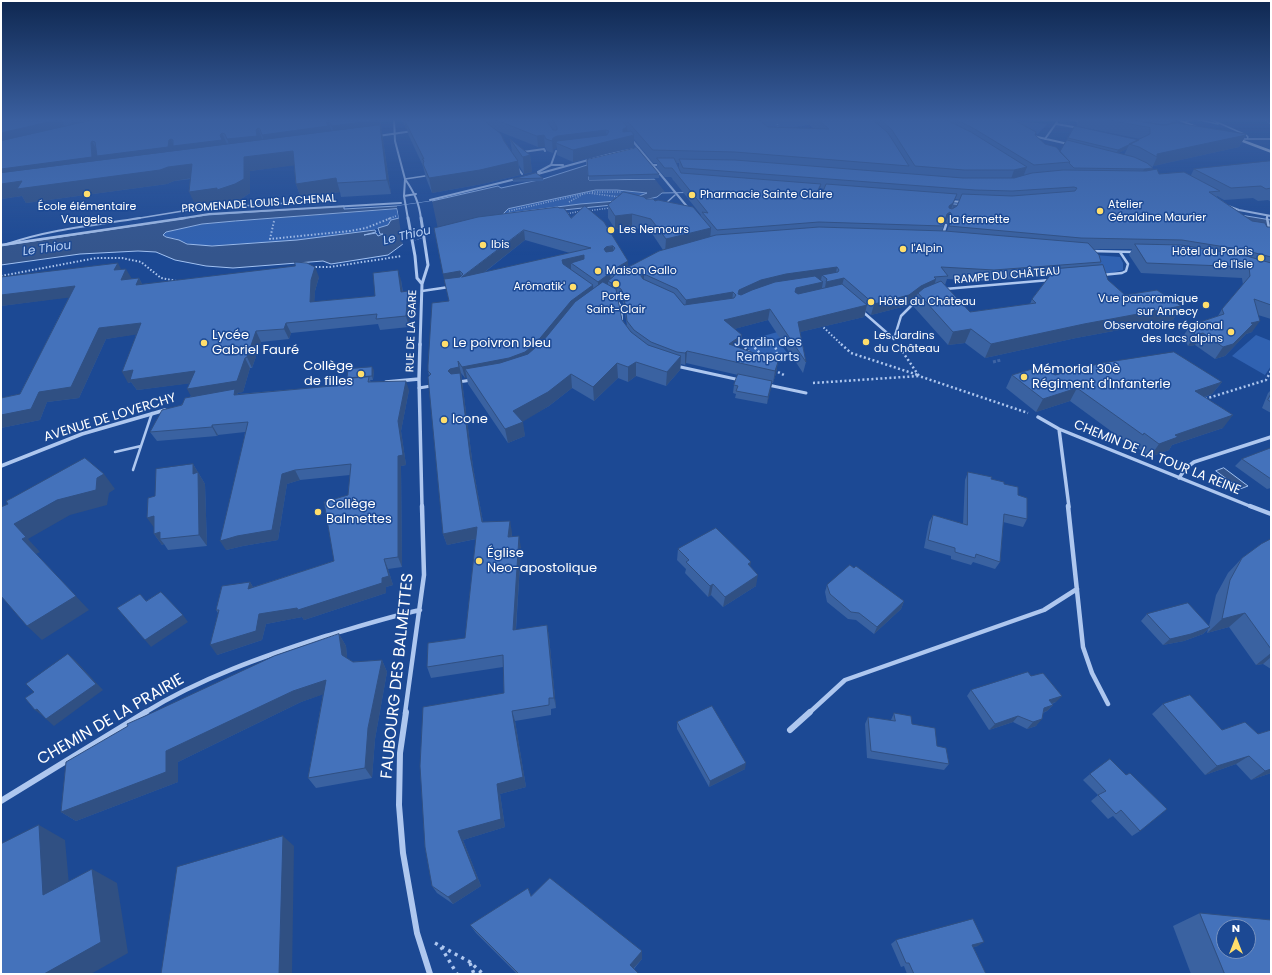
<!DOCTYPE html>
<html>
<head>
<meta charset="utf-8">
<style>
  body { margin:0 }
  #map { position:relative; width:1272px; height:975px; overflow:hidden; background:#1c4994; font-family:Poppins,sans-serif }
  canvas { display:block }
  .frame { position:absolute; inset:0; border:2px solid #fff; pointer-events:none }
  .north { position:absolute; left:1216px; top:919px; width:40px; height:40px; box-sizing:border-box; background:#1c4994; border:1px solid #7792bf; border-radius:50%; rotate:0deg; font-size:11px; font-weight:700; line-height:16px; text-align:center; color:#fff }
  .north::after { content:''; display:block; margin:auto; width:14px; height:18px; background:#ffde6c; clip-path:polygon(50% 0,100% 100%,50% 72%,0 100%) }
</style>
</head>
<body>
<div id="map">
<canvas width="1272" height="975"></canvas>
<div class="frame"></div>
<div class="north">N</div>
</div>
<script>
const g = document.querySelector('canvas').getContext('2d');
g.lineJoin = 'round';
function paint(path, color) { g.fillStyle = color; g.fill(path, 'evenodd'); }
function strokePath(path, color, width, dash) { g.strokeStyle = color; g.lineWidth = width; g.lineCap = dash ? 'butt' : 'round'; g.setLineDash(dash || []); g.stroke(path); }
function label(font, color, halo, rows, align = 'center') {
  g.font = font + ' Poppins,sans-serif'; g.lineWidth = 3; g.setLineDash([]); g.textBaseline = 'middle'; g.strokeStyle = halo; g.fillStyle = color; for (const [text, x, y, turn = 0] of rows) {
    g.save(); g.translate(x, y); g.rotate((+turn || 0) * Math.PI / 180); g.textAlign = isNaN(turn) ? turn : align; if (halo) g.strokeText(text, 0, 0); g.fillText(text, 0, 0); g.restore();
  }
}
paint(new Path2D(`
  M746,119H807L811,123L809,125L760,133Z
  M1016,121L1047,124L1038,134L1029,132Z
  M596,190H617L647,194L629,200L580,204L503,214L508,209Z
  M398,209L399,218L391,220L388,225L378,229L297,240L202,246C193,245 187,243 179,240C174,237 168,239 163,235L166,232L202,224L235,221Z
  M1095,255L1120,257L1123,263V270L1111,273L1099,274Z
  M781,331L786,337L776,339L789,355L765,367L742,342Z
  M1256,335L1271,341V366L1265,375L1232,356Z`), '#3062b2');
const water = new Path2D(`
  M587,161L589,180L669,179L685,182L967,205L1216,211L1271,220V232L713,192L662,193L657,197L632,203L563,210L439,232L403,244L388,255L331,264L323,261L233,268L206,266L175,260L156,252L138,251L80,254L1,265V246L207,215L344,206V209L397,206L432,201L498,186L501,188L543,179L587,165ZM596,190H617L647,193L629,200L580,204L503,214L508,209ZM397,209L399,218L391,220L388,225L378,228L380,234H383L378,236L376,233L364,235L376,232L375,230L297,240L212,246L187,244L179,240L166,237L163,235L166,232L202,224L235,221Z
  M1224,468L1248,486L1240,489L1216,471Z`);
paint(water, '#34558c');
strokePath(water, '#a1c1f1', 1);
paint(new Path2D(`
  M671,177L683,192H665L654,178Z
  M432,201L439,234L419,239L403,246L397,206Z`), '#1c4994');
strokePath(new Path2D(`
  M993,362L1001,360`), '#3e64a4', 3, [3, 1.5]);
strokePath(new Path2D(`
  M777,119L778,130
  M1263,119L1271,124
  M592,192H620L624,195
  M822,192L823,190
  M569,202L583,194L588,193L620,197
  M509,211L583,194
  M587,211L609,208
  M565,214L582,211
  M388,219L396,216`), '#aec7ef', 1.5, [1, 1.5]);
strokePath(new Path2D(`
  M274,221L270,239L350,231L366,228L391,218
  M312,267H330L402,256
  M1,276L96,258H122L141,262L161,278L177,281
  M821,325L842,345
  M740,342L743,345
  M754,345L755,343L761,342L772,345`), '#aec7ef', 2, [1.5, 2]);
strokePath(new Path2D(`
  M742,344L750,353
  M754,344L753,346L763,356L773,357L777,354C777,349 775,346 770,344
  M841,344L851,353L918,375
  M900,348L919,376L1028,413
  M774,370L784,375
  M813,383L919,376
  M1205,399L1266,380L1271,371`), '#aec7ef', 2.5, [2, 2.5]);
strokePath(new Path2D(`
  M435,943L470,962L483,974
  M441,947L457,974
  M470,963L474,974`), '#aec7ef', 3.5, [3, 4.5]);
strokePath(new Path2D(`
  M1195,119L1218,124
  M1210,119L1246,135L1248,137L1247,139
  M1185,122L1194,119
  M1240,139H1271
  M405,179L425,176
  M665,204L675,195
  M134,219L195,209L335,200`), '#aec7ef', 1.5);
strokePath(new Path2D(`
  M7,244C50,229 96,225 140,218`), '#aec7ef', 2);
strokePath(new Path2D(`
  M115,452L141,446
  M133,470L152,413`), '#aec7ef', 2.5);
strokePath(new Path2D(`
  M1025,119L1059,120
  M1068,119L1083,122
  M1056,124L1079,128
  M1033,136L1068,144
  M1045,139L1057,122
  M632,140L689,209
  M523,152L544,149L545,151
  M551,165H563
  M652,165H661
  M517,167L522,174
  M538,172L551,165L556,151
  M534,175L610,154L639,148
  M430,200L516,179
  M949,201L963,202
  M1228,206L1239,210L1271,216
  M1267,216V219
  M178,219L209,214L401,203`), '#aec7ef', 2);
strokePath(new Path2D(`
  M1267,218L1271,238
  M943,234L946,225
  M1,245L185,218
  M1090,251L1134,252
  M1102,275L1122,273L1126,271L1128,264L1120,252
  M945,289L1050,280
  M422,291L449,287
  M615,298L621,307L622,325
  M862,311L894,339
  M894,339L901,316L918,299`), '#aec7ef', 2.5);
strokePath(new Path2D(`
  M676,366L740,380
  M458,382L472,380
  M768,385L806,393
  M419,388L431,386`), '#aec7ef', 3);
strokePath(new Path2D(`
  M394,119L395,141L405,179L404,196L408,219
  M378,136L413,131
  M405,179C414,192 419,202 421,219
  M404,196L416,194`), '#aec7ef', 2);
strokePath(new Path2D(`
  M408,218L415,256L417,278L422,284
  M420,345L422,284L428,265L421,218`), '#aec7ef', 3);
strokePath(new Path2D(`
  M420,344L419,379L422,507
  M386,382L419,379
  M1038,417L1059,429L1252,507
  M1059,429L1069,507
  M1,466L82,434L165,410
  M1179,478L1186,468L1194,462L1271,437`), '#aec7ef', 3.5);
strokePath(new Path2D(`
  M1068,506L1083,647L1092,673L1108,704
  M1250,506L1271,514
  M144,713C200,678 264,656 326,636C357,627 388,617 420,610
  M405,713L424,575L422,506
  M809,713L845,680L1044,610L1077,589`), '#aec7ef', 4.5);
strokePath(new Path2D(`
  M406,712L400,753L399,805L403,853L417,933L430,974
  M790,730L810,712
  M1,801L146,712`), '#aec7ef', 6);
paint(new Path2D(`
  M1174,119H1179L1207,130L1204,131Z
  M1233,138L1244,140L1271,150V153L1242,142L1232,140L1231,139Z`), '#dbe7fb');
paint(new Path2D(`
  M1,119H380L391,194L341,197L340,192L301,198L296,184L294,165L250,171V193L241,199L223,205L222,202L196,206L191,179L174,181L167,184L26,203L22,196L1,199Z
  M401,119H758L768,127L813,128L802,119H1012L1035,135L1045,144L1060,152L1068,138L1140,139L1076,126L1079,119H1173L1176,123L1246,135L1239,147L1153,166L1151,170L1159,174L1191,175L1194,169L1271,161V202L1268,200L1258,201L1253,198L1224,200L1217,196V197L1252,221L1267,227H1271V319L1258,315L1252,332L1246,334L1225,356L1215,359L1195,345L1188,346L1183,336L1191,325L1218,316L1222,309L1243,285L1242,278L1141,273L1129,255L1132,249H1093L1101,262L1099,265L1108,280L1125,295L1181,306L1173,320L1076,338L985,358L965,343L948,345L913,306L916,297L906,306L871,315L866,311L864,317L800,332L806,362L803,373L768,320L734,329L742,335L740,346L738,348L778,362L776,373L773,383H772L767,404L735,398L736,394L733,393L734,385L738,375L686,363L685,365L681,364L680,370L666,386L636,376L628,382L618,378L594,401L572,388L549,406L522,421L525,436L508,443L468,384L467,378H465L461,373L473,467L483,522L512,532V537L521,548L516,630L547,625L549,637L556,708L551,709V715L515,721L526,787L500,794L505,827L463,840L481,886L453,904L437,893L432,886L504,693L503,667L431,678L427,667L465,638L476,539L447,545L443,534L429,376L428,371L449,301L434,228L559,208L571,218L604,222L628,267L663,250L651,232L632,227L615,229L608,218V205L646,199L655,201L701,217V215L671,177H665L657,168V163H653L634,139V147L573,162L557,155V148L554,149L553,153L547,151L545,147H538L498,131L512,152L510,139L530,155L532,172L524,174L519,165L520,175L482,184L432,193L426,178L423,166L408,134L407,129H406ZM1127,149L1124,155L1118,153ZM676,163H679V168ZM820,188L824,189L822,194L819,195V194ZM955,199L960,200L957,206L952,209ZM946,222L949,225L947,231H942L944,224ZM525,240L570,253L485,272ZM1049,276L1032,299L1030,304L970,312L945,285L947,279L990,281ZM618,298L622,300L624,307L627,326L622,320Z
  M587,160L659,174V178L589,180Z
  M543,178V181L513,182V179Z
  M122,269L132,279L139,278L142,284L319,277L315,291L314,302L375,296L401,280L403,292L410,302L409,327L380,330L378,324L291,333L289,339L261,342L252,368H250L243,392L237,393L238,394L343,385L347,379L374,370L373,380H370L371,382L409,390L401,431L406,465L401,466L402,567L388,569L393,585L386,587V593L304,620L302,617L266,624L262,640L217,655L218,613L216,610L250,582L253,587L334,561L348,495L350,475L300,480L287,484L278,540L243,546L226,550L245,432L218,435L217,436L157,441L150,432L191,396L190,383L137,390L131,382L128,383L136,334L106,339L79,398L47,402L40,420L1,428V398L20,394L69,297L1,306V277Z
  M1012,375H1055L1222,382L1212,394L1205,397L1223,428L1172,445L1169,450L1150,457L1135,446L1134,448L1070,401L1036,412L1006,388Z
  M1271,390V413L1262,408L1268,393Z
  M1271,448V488L1267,489L1235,466L1242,459Z
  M193,464L205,484L207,546L168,550L164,544L162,545L154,534L155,496Z
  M968,472L991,479L1004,484L1018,495L1027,519L1023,527L1003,522L1000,562L995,569L973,562L971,565L951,559V556L924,548L929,522L933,515L963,524L965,480Z
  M1271,539V669L1263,664L1256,665L1229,627L1207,633L1208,629L1203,634L1184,641L1163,645L1141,621L1147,614L1209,626L1216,595L1228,573L1242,558Z
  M678,549L750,567L756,586L723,607L711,595L708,597L685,573L686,569L677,560Z
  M827,585L904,601L901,609L874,634L856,620L848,619L827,602L825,592Z
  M339,634L346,646L347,658L353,662L382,660L387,672L375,739L372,778L316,788L308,778L323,694L301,702L178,762V782L76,821L61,812Z
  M1031,676L1056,702L1052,704L1053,705L1047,711L1043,713L1036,726L1027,729L1013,722L989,730L967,696L971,690Z
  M1163,704L1222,730L1258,734L1271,730V773L1251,780L1236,764L1205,775L1152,714Z
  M894,713L912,724L937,746L949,764L944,770L867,758L865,724L868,717L891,721V720Z
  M677,722L745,769L709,787L677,729Z
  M1090,774L1126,775L1140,831L1132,836L1113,816L1108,819L1091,801L1098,795L1083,780Z
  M531,896L642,951V959L634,969L639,974H517L476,933L470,925Z
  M1200,913L1271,974H1191L1173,926Z
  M896,940L978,946L973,947L986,974H907L904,966L901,967L891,944Z`), '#3a62a1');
paint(new Path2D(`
  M61,119L68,132L1,147V133Z
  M69,119H122L75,130Z
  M380,119L382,133L391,194L387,180L336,139L332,126Z
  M404,119H479L405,121L407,129H406Z
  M328,120L332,133L266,148L262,135L326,122Z
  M1177,120L1175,125L1160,127Z
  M627,127L628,136L634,135V147L573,162V150L556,143L557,148L554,149L553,153L552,141L553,138L557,136L606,130L607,141L623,129Z
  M258,128L263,141L232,153L227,139L256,130Z
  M222,133L228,146L104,170L98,159L99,170L1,183V169L91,143L92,141L99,154L169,140L171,139L174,146L220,135Z
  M544,135L545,147H538L537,136Z
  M1246,135L1239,147L1153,166L1157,157V154Z
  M1129,145L1127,149L1116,154L1118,150Z
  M293,151L297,165L250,171V193L241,199L223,205L222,202L196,206L189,192L244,157Z
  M530,155L532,172L524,174L523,157Z
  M518,161L520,175L482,184L432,193L429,178Z
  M192,164L198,177L174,181L167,184L26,203L22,196L1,199V184L22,181L168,167Z
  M1027,167L1022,179L1010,182L1014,170Z
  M1153,168L1149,174L1141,176L1144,169Z
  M336,178L340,192L301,198L296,184Z
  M821,184L819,193L816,203L817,192Z
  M957,194L946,222L944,224L949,206Z
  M632,214V227L615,229V216Z
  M711,228L710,241L665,253L666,239Z
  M524,230L525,240L464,288L462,277Z
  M613,246L614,256L606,257L604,249L606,247Z
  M584,255L585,266L571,263V269L563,271L562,260Z
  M628,261V272L616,279V268Z
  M118,263L123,273L114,270Z
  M315,267L319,277L315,291L314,312L310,302L311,280Z
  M837,267L835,278L827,279L822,275L821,280L784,285L737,306L739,290L761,280L786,274Z
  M126,269L132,279L121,280Z
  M398,270L401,280L404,302L401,292Z
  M460,271L462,282L445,285L443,274Z
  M610,273L611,282L608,281V285L598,293V282Z
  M644,274V285L641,276Z
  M139,278L144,288L136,285Z
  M844,278L841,289L824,293L826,282Z
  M936,279L933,290L918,293L916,297L906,306L871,315L874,304Z
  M823,282L821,293L794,299L795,292L796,288Z
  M593,285L594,296L527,363L465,369L467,378H465L462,367L571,301Z
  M75,286L82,296L1,306V295Z
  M408,291L410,302L409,327L406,316Z
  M733,292L732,303L685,311L686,300Z
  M867,305L864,317L796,333L798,322Z
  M1181,306L1173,320L1076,338L985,358L991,344L1084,324Z
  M770,309L768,320L723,332L724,320Z
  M1260,321L1252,332L1246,334L1225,356L1215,359L1223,347L1251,323Z
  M141,323L147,333L106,339L79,398L47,402L40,420L1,428V415L39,392L99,328Z
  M286,323L291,333L289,339L284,329Z
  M971,329L965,343L948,345L953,332Z
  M256,331L261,342L252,368L247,357Z
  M1203,333L1195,345L1188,346L1195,335Z
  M742,335L740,346L727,356L729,344Z
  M687,351L686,363L685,365V353Z
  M681,356L680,370L666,386L667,372Z
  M245,358L250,368L243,392L237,393L240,399L193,400L187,389Z
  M458,361L461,373L473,467L485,534L448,371Z
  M636,362V376L628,382V367Z
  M778,362L776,373L773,383L775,371Z
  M617,363L618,378L594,401L593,387Z
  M372,367L374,370L373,380L372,376Z
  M133,370L195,371L201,382L137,390L131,382L128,383L122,372Z
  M571,374L572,388L549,406L519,424L523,422L525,436L508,443L505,429L513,411Z
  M406,381L409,390L401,431L406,465L401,466L402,567L398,557V421Z
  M772,381L771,389L767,404L768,397Z
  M1222,382L1212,394L1186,403L1195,391Z
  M1077,388L1070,401L1036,412L1043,399Z
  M1233,415L1223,428L1172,445L1169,450L1150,457L1159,444L1175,435Z
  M212,425L218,435L217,436L212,427Z
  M193,464L205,484L207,546L199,535L193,474Z
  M295,470L300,480L287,484L278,540L243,546L226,550L220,541L237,536L282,474Z
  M104,474L115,489L109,493L107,505L70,515L28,539L40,552L36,554L89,610L42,640L27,626L22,539L14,524Z
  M154,516L155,529L147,518Z
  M510,521L512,532L511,549L508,537Z
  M477,527L480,538L447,545L443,534Z
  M160,532V539L164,544L162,545L154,534Z
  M519,536L521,548L515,641L513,630Z
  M384,559L388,569L393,585L386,587V593L304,620L302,617L266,624L262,640L217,655L210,645L259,614L382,578Z
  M751,562L749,573L748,564Z
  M758,575L756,586L723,607L725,597Z
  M250,582L256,592L248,589Z
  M713,584L711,595L708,597L710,586Z
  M904,601L901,609L874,634L877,627Z
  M1245,613L1229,627L1207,633L1222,619Z
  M183,615L188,622L151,647L145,640Z
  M547,625L549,637L556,708L554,698Z
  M1210,627L1203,634L1184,641L1163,645L1170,639Z
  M339,634L346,646L348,666L342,655Z
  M1271,653V657L1263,664L1256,665Z
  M68,654L76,661L103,690L54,726L46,719Z
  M382,660L387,672L375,739L372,778L365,768L368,728Z
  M326,680L333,691L301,702L178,762V782L76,821L61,812L166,751L293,691Z
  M1062,696L1056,702L1043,706L1049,700Z
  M1053,705L1047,711L1038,714L1044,708Z
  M37,709L44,717L35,710Z
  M512,711L515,721L526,787L500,794L505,827L463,840L481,886L453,904L448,897L458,831L497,784Z
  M1018,716L1013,722L989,730L995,724Z
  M1042,719L1036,726L1027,729L1033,722Z
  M1249,756L1236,764L1205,775L1217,766Z
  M746,763L745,769L709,787L710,781Z
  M1271,769V773L1251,780L1265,771Z
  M39,825L65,840L71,907L43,895Z
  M283,836L294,846L292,974H279Z
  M92,869L117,883L128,953L91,974H44Z
  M984,942L978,946L966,949L972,945Z
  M642,951V959L630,972V965Z`), '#305083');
const building = new Path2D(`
  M1,119H61L1,133Z
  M97,119H379V120L332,126L328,120L326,122L328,126L262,135L260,129L258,128L256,130L257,136L227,139L225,134L222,133L220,135L222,140L173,146V140L171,139L169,140L168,147L97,156L95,142L92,141L91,143L92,157L1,169V141Z
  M419,119H482L501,134L504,141L518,161L480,170L429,178L423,164L424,161L422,159H424L405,121Z
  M494,119H546L553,130H557V127L552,119H621L627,127L623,129V132L631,131L634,135L573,150L556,143L557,141L607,135L609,131L606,130L557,136L553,138L552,141L546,139L544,135L537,136Z
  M626,119H758L768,127L829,129L817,119H872L888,133L909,166L735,152L653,150Z
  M880,119H944L971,132L1027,167L1014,170H964L915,166L892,130Z
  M955,119H1012L1036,132L1035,135L1045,144L1056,147L1070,162L1034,165L973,128Z
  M1103,119H1126L1163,125L1177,123L1246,134V135L1157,154V157L1139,147L1129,144L1150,134V128Z
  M1126,119H1173L1177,120L1167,125H1163Z
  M380,125L387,180L337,183L336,178L296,184L293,151L244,157V179L235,184L217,190V188L189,192L192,164L168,167L160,170L17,189L22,181L1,184V173Z
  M1075,126L1139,140L1118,150L1068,138Z
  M510,139L530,155L523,157Z
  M1067,140L1134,157L1147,163L1153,168L1144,169L1074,168L1069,163L1070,162L1060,152Z
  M637,148L659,174L588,176L587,160Z
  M657,158H674L681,173L821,184L817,192L819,195L822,194L826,184L957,194L953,203L949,206V208L952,209L957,206L962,194L1012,196L1075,191L1077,188L1074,187L1012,191L975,190L683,168L679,159L735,160L963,178H1014L1032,173L1063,170L1146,171L1157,169L1159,174L1184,172L1220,191L1209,192L1252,221L1265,223L1267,227H1271V257L1244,250L1182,240L1081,238L949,226L952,215L950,212L947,214L943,226L819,222L717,230L702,212L708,213L672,168H665Z
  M1271,161V188L1266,189L1261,186L1231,188L1194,169Z
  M536,173L543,178L513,179Z
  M624,192L644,197L646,199H653L655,201L658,200L693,207L711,228L666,239L651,219L632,214L615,216L608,205Z
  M585,206L604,222L628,261L616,268L617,273L659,251L716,235L819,227L945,231L1088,243L1099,255L1101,262L994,270L941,267L948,276L934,277L936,279L921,286L909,295L874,304L844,278L826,282L827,279L822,275L838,272L839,270L837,267L786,274L761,280L739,290L738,294L741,295L752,290L775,282L815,276L823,282L796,288L795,292L798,294L842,284L867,305L798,322L806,362L770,309L724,320L742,335L729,344L778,362L775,371L687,351L685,353L677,352L651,342L634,330L627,321L624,296L621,289L608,281L614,276V273H610L598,282L571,263L584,259V255L562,260L563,264L593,285L571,301L536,343L525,352L509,358L462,367L458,361L459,367L450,369L448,371L451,374L460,373L470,455L482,522L510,521L508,537L519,536L513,630L547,625L554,698H549V705L512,711L523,777L497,784L501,819L458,831L477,879L448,897L432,886L425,847L420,766L423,707L504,693L503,655L427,667L428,643L465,638L477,527L443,534L428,377L431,374L428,371V365L432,303L449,301L444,279L460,277L463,274L460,271L443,274L434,228L478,217L558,207L559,208H564L571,218ZM524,230L591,248L462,277ZM613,246L615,248L613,251L606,252L604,249L606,247ZM644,274L677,289L686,300L733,292L736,295L734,298L684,305L674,293L643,279L641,276Z
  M1135,244L1181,245L1243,255L1271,263V305L1254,299L1260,321L1251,323L1253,324L1233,344L1223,347L1203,333L1195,335L1191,325L1224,314L1222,309L1250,276L1249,267L1147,263Z
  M295,262L307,263L315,267L311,280L310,302L375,296L373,273L398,270L401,292L408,291L406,316L376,319L377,314L286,323L284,329L256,331L247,357L245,358L237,381L187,389L195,371L130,380L133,370L122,372L141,323L99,328L71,387L39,392L31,409L1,415V398L20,394L75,286L1,295V277L118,263L114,270L126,269L121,280L139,278L136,285L295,266Z
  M1103,265L1108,280L1125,295L1157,290L1181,306L1084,324L991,344L971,329L953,332L918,293L924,288L941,281L970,312L1036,303L1032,299L1055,269Z
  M603,282L616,289L622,320L631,332L648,345L681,356L667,372L636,362L628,367L617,363L593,387L571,374L548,392L513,411L523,422L505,429L465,369L500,363L528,354L543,341L575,302Z
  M1174,352L1222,382L1195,391L1233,415L1175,435L1178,437L1159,444L1144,433L1143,435L1077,388L1043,399L1012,375L1042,366L1055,375L1102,363Z
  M372,367V376L347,378L348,369Z
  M738,374L772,381L768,397L736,391L738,386L734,385Z
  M369,377L368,382L406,381L398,421L403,455L398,456V557L384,559L389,576L382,578V583L298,610L297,608L259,614L256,631L210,645L219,610H216L222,586L250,582L248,589L334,561L324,502L348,495L351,464L295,470L282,474L272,530L237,536L220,541L248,422L212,425V427L150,432L162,410L182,405L185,398L235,389L234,395L343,385L344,379Z
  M1271,394V402L1268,400Z
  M1271,448V479L1242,459Z
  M85,458L104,474L97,478L96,490L57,500L14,524L26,537L22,539L76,596L27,626L1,596V507L8,504L6,501L12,498Z
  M193,464V474L198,472L199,535L160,539V532L154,534V516L147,518L148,498L155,496L156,469Z
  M968,472L992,477L991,479L1004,482V484L1018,487V495L1027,498V519L1004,514L1000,562L976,554L975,558L955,552V548L928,540L933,515L967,525Z
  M716,528L751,562L748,564L758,575L725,597L713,584L710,586L686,562L689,560L678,549Z
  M1271,539V649L1245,613L1222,619L1230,580L1242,558L1261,544Z
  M850,565L854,568L856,566L904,601L877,627L859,613L851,612L830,594L827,585Z
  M161,592L183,615L145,640L117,608L140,594L146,601Z
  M1188,603L1210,627L1191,634L1170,639L1147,614Z
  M339,634L342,655L353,662L382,660L368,728L365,768L308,778L326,680L293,691L166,751V772L61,812L66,762L128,726L127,724L145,716L274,656Z
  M68,654L96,684L46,719L37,709L35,710L25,698L34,692L26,684Z
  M1028,672L1031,676L1043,673L1062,696L1049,700L1053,705L1044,708L1042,719L1033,722L1018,716L995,724L971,690Z
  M1190,695L1222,730L1245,722L1258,734L1271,730V769L1265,771L1249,756L1217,766L1163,704Z
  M712,706L746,763L710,781L677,722Z
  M894,713L911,716L912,724L935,728L937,746L946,748L949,764L871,751L868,717L895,721Z
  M1110,759L1126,775L1130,773L1167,809L1140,831L1121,810L1116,814L1098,795L1106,791L1090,774Z
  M39,825L43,895L92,869L101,942L44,974H1V844Z
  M283,836L279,974H161L177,867Z
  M550,878L642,951L630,965L639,974H519L470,925L528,888L531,896Z
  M1200,913L1271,920V974H1225ZM1224,927H1248V951H1224Z
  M973,919L984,942L972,945L986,974H914L909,963H906L896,940Z`);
paint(building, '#4472bb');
strokePath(building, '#305083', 1);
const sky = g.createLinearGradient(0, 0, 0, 255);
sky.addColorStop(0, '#0f2851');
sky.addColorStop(0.47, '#3a5f9f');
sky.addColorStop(1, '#3a5f9f00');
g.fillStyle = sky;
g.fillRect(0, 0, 1272, 255);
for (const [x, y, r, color] of [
  [87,194,4,"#ffde6c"],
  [692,195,4,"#ffde6c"],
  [1100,211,4,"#ffde6c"],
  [941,220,4,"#ffde6c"],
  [611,230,4,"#ffde6c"],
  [483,245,4,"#ffde6c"],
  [903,249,4,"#ffde6c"],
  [1261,258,4,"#ffde6c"],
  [598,271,4,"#ffde6c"],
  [616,284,4,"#ffde6c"],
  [573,287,4,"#ffde6c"],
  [871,302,4,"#ffde6c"],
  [1206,305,4,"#ffde6c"],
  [1231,332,4,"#ffde6c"],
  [866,342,4,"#ffde6c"],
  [204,343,4,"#ffde6c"],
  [445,344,4,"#ffde6c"],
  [361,374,4,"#ffde6c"],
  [1024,377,4,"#ffde6c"],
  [444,420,4,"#ffde6c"],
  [318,512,4,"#ffde6c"],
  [479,561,4,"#ffde6c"]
]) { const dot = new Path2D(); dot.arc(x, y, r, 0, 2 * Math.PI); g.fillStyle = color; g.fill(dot); strokePath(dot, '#1c4994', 1.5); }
label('11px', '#fff', '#1c4994', [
  ["Pharmacie Sainte Claire",700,195],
  ["Atelier",1108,205],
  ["Géraldine Maurier",1108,218],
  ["École élémentaire",87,207,"center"],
  ["Vaugelas",87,220,"center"],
  ["la fermette",949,220],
  ["Les Nemours",619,230],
  ["Ibis",491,245],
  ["l'Alpin",911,249],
  ["Hôtel du Palais",1253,252,"right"],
  ["de l'Isle",1253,265,"right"],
  ["Maison Gallo",606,271],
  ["Arômatik'",565,287,"right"],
  ["Porte",616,297,"center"],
  ["Saint-Clair",616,310,"center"],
  ["Vue panoramique",1198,299,"right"],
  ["sur Annecy",1198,312,"right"],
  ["Hôtel du Château",879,302],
  ["Observatoire régional",1223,326,"right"],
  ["des lacs alpins",1223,339,"right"],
  ["Les Jardins",874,336],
  ["du Château",874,349]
], 'left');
label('11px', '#fff', '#1c4994', [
  ["PROMENADE LOUIS LACHENAL",259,204,-4],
  ["RAMPE DU CHÂTEAU",1007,276,-5],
  ["RUE DE LA GARE",412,331,-88]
]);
label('italic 12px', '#bad2f6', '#1c4994', [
  ["Le Thiou",407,236,-13],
  ["Le Thiou",47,249,-8]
]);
label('13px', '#fff', '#1c4994', [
  ["Lycée",212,336],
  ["Gabriel Fauré",212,351],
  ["Le poivron bleu",453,344],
  ["Collège",353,367,"right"],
  ["de filles",353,382,"right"],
  ["Mémorial 30è",1032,370],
  ["Régiment d'Infanterie",1032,385],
  ["Icone",452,420],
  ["Collège",326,505],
  ["Balmettes",326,520],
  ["Église",487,554],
  ["Neo-apostolique",487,569]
], 'left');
label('13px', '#d4e3fb', '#1c4994', [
  ["Jardin des",768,343],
  ["Remparts",768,358]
]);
label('13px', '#fff', '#1c4994', [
  ["AVENUE DE LOVERCHY",110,418,-17],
  ["CHEMIN DE LA TOUR LA REINE",1157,458,22]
]);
label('16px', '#fff', '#1c4994', [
  ["FAUBOURG DES BALMETTES",398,676,-84],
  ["CHEMIN DE LA PRAIRIE",111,720,-30]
]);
</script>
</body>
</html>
